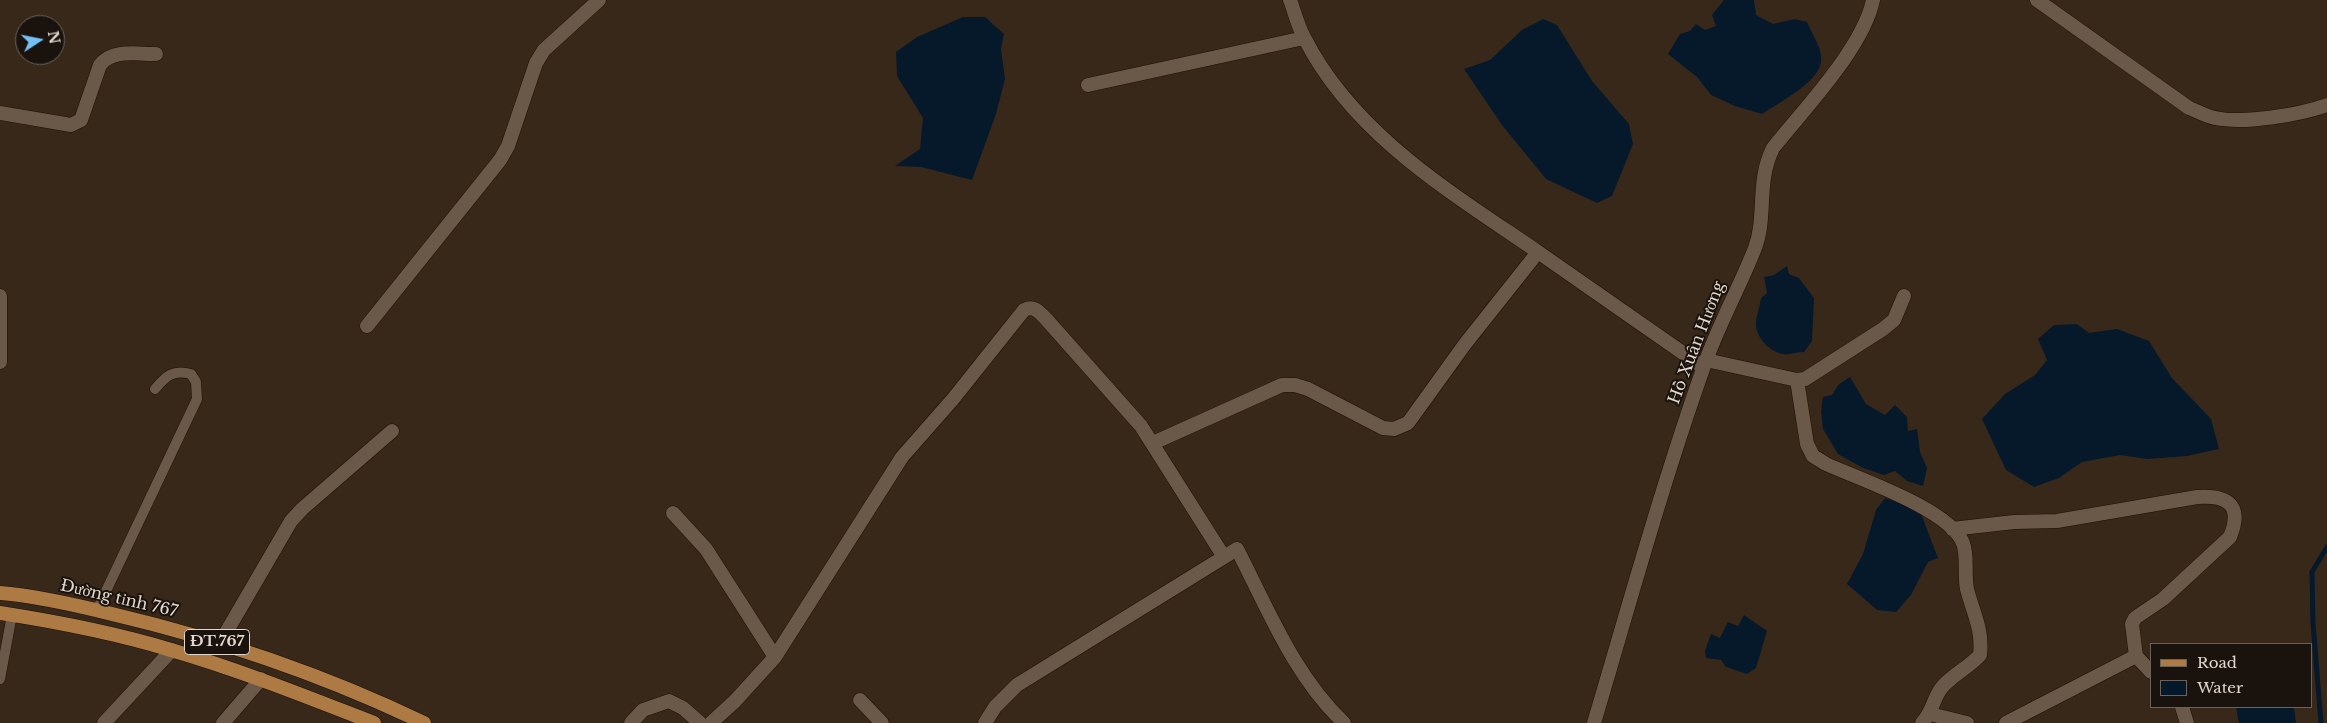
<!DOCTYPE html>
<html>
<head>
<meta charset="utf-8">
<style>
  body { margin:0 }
  #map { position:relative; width:2327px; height:723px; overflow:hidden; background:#38281a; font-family:"Libre Baskerville",serif }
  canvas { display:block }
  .legend { position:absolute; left:2150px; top:643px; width:162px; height:65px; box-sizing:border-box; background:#1a120c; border:1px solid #6a615a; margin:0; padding:6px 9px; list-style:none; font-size:15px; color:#e3d8cf }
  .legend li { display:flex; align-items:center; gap:10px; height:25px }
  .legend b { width:25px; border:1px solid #6a615a }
  .north { position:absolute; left:15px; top:15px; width:50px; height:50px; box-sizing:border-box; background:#1a120c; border:1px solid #6a615a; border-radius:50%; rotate:79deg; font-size:14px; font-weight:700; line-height:20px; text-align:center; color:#e3d8cf }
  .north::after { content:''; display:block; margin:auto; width:18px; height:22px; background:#74c0f6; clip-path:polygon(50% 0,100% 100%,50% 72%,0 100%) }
</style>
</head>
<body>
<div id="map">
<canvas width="2327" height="723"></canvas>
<ul class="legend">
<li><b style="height:6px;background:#ad7a44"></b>Road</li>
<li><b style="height:14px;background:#06192b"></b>Water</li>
</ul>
<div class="north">N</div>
</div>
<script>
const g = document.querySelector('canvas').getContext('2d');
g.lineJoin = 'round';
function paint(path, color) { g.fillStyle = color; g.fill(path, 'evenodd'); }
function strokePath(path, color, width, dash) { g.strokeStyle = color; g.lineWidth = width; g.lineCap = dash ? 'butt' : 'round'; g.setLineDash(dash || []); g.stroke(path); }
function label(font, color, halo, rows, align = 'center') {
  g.font = font + ' "Libre Baskerville",serif'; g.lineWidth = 4; g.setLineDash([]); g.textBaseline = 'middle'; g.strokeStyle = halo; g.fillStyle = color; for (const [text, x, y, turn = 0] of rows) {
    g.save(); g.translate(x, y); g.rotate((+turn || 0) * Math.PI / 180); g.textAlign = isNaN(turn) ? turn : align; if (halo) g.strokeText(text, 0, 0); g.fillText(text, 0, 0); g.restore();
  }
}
paint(new Path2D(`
  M1724,0H1754L1756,15L1773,24L1795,19L1807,22C1812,34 1823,49 1821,62C1818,83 1778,103 1762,114L1735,106L1711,95L1697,77L1668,54L1680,34L1690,31L1696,24L1705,30L1716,26L1712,15Z
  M963,17H985L1004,34L1001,49L1005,79L996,114L972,180L921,167L895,166L920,149L923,118L897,76L896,52L917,37Z
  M1543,19L1557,25L1592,81L1629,124L1633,144L1612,196L1597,203L1546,179L1502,125L1464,69L1490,60L1522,30Z
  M1787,266L1789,274L1799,278L1814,298L1812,341L1804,352C1798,352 1790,355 1784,354C1770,353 1754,336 1756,321C1757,313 1760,306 1761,298L1767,293L1764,277L1774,275Z
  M2077,324L2089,333L2117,329L2149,341L2172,378L2211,419L2219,449L2187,456L2147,459L2120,455L2082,462L2059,478L2034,487L2006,470L1982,419L2005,394L2035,375L2047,360L2038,339L2054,325Z
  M1850,377L1866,404L1885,415L1895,405L1907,417L1908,431L1917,429L1920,452L1927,468L1923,486L1907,481L1895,471L1884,475L1863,468L1838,454L1823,429L1821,411L1823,397L1832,395L1838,385Z
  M1885,498L1920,511L1938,558L1928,562L1911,595L1896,612L1877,610L1847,584L1863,554L1876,510Z
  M1744,615L1767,631L1756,668L1747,674L1726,667L1721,660L1706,658L1705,651L1711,634L1720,638L1728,622L1738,626Z
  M2236,707H2294L2296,723H2239Z`), '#06192b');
strokePath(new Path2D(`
  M2321,723L2313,623L2312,572L2327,547`), '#06192b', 5);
const service = new Path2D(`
  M97,610L197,399L196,382L191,374C173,369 166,376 155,389
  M0,679L12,615`);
const minor = new Path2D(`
  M1290,0C1295,13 1298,27 1305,39C1354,135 1452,193 1538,252C1593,290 1648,329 1703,367
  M2037,0L2189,108C2197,111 2206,116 2215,118C2245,124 2298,115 2327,105
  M1088,85L1304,38
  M0,113L71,125L81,120L100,65C112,49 137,54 156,54
  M0,296V362
  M367,326L500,160L508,146L536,63L544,50L599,0
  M1706,360L1797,380L1805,379L1883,329L1894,320L1904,296
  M1797,380L1807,444L1813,456L1826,464C1859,479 1949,509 1963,543C1968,556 1964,575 1967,589C1973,613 1983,629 1980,655C1969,667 1954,674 1943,686C1933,697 1934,710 1922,723
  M1153,443L1282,385H1295L1308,389L1383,428L1394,429L1408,423L1465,344L1538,252
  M673,513L706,549L775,657
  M1952,529L2014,522L2057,521L2197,497C2228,495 2243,505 2230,537L2163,599L2135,618L2132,624L2136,656L2151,672
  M220,643L291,521L302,509L392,431
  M860,700L882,723
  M2182,707L2187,723
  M1930,714L1967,723
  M104,723L172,650
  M223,723L261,679
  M631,723L643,710L669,701L683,708L700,723
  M711,723L735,701L775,657L902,457L953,399L1024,310C1035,305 1039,312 1047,320L1141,426L1224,557
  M985,723L995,707L1017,685L1237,549C1268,609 1294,676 1344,723
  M2006,723L2136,656`);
const tertiary = new Path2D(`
  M1594,723C1629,605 1662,485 1703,369C1717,327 1739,289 1755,248C1767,216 1756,182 1773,148C1804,109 1863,48 1873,0`);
const primary = new Path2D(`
  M0,593C37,596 76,605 112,614C218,639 326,676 424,723
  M0,613C58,622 115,633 171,650C240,670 307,697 374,723`);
strokePath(service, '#1f1004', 11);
strokePath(minor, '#1f1004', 15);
strokePath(tertiary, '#1f1004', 15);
strokePath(primary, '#1f1004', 15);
strokePath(service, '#6a5849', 10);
strokePath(minor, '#6a5849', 14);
strokePath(tertiary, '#6a5849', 14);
strokePath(primary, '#ad7a44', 14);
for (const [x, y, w] of [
  [217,642,65]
]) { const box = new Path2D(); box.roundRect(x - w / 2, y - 12.5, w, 25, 4); g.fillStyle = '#1a120c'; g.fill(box); strokePath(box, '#e3d8cf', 1); }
label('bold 15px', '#e3d8cf', null, [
  ["ĐT.767",217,642]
]);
label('16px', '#e3d8cf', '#1a120c', [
  ["Hồ Xuân Hương",1697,343,-69],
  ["Đường tỉnh 767",119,599,13]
]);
</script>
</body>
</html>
